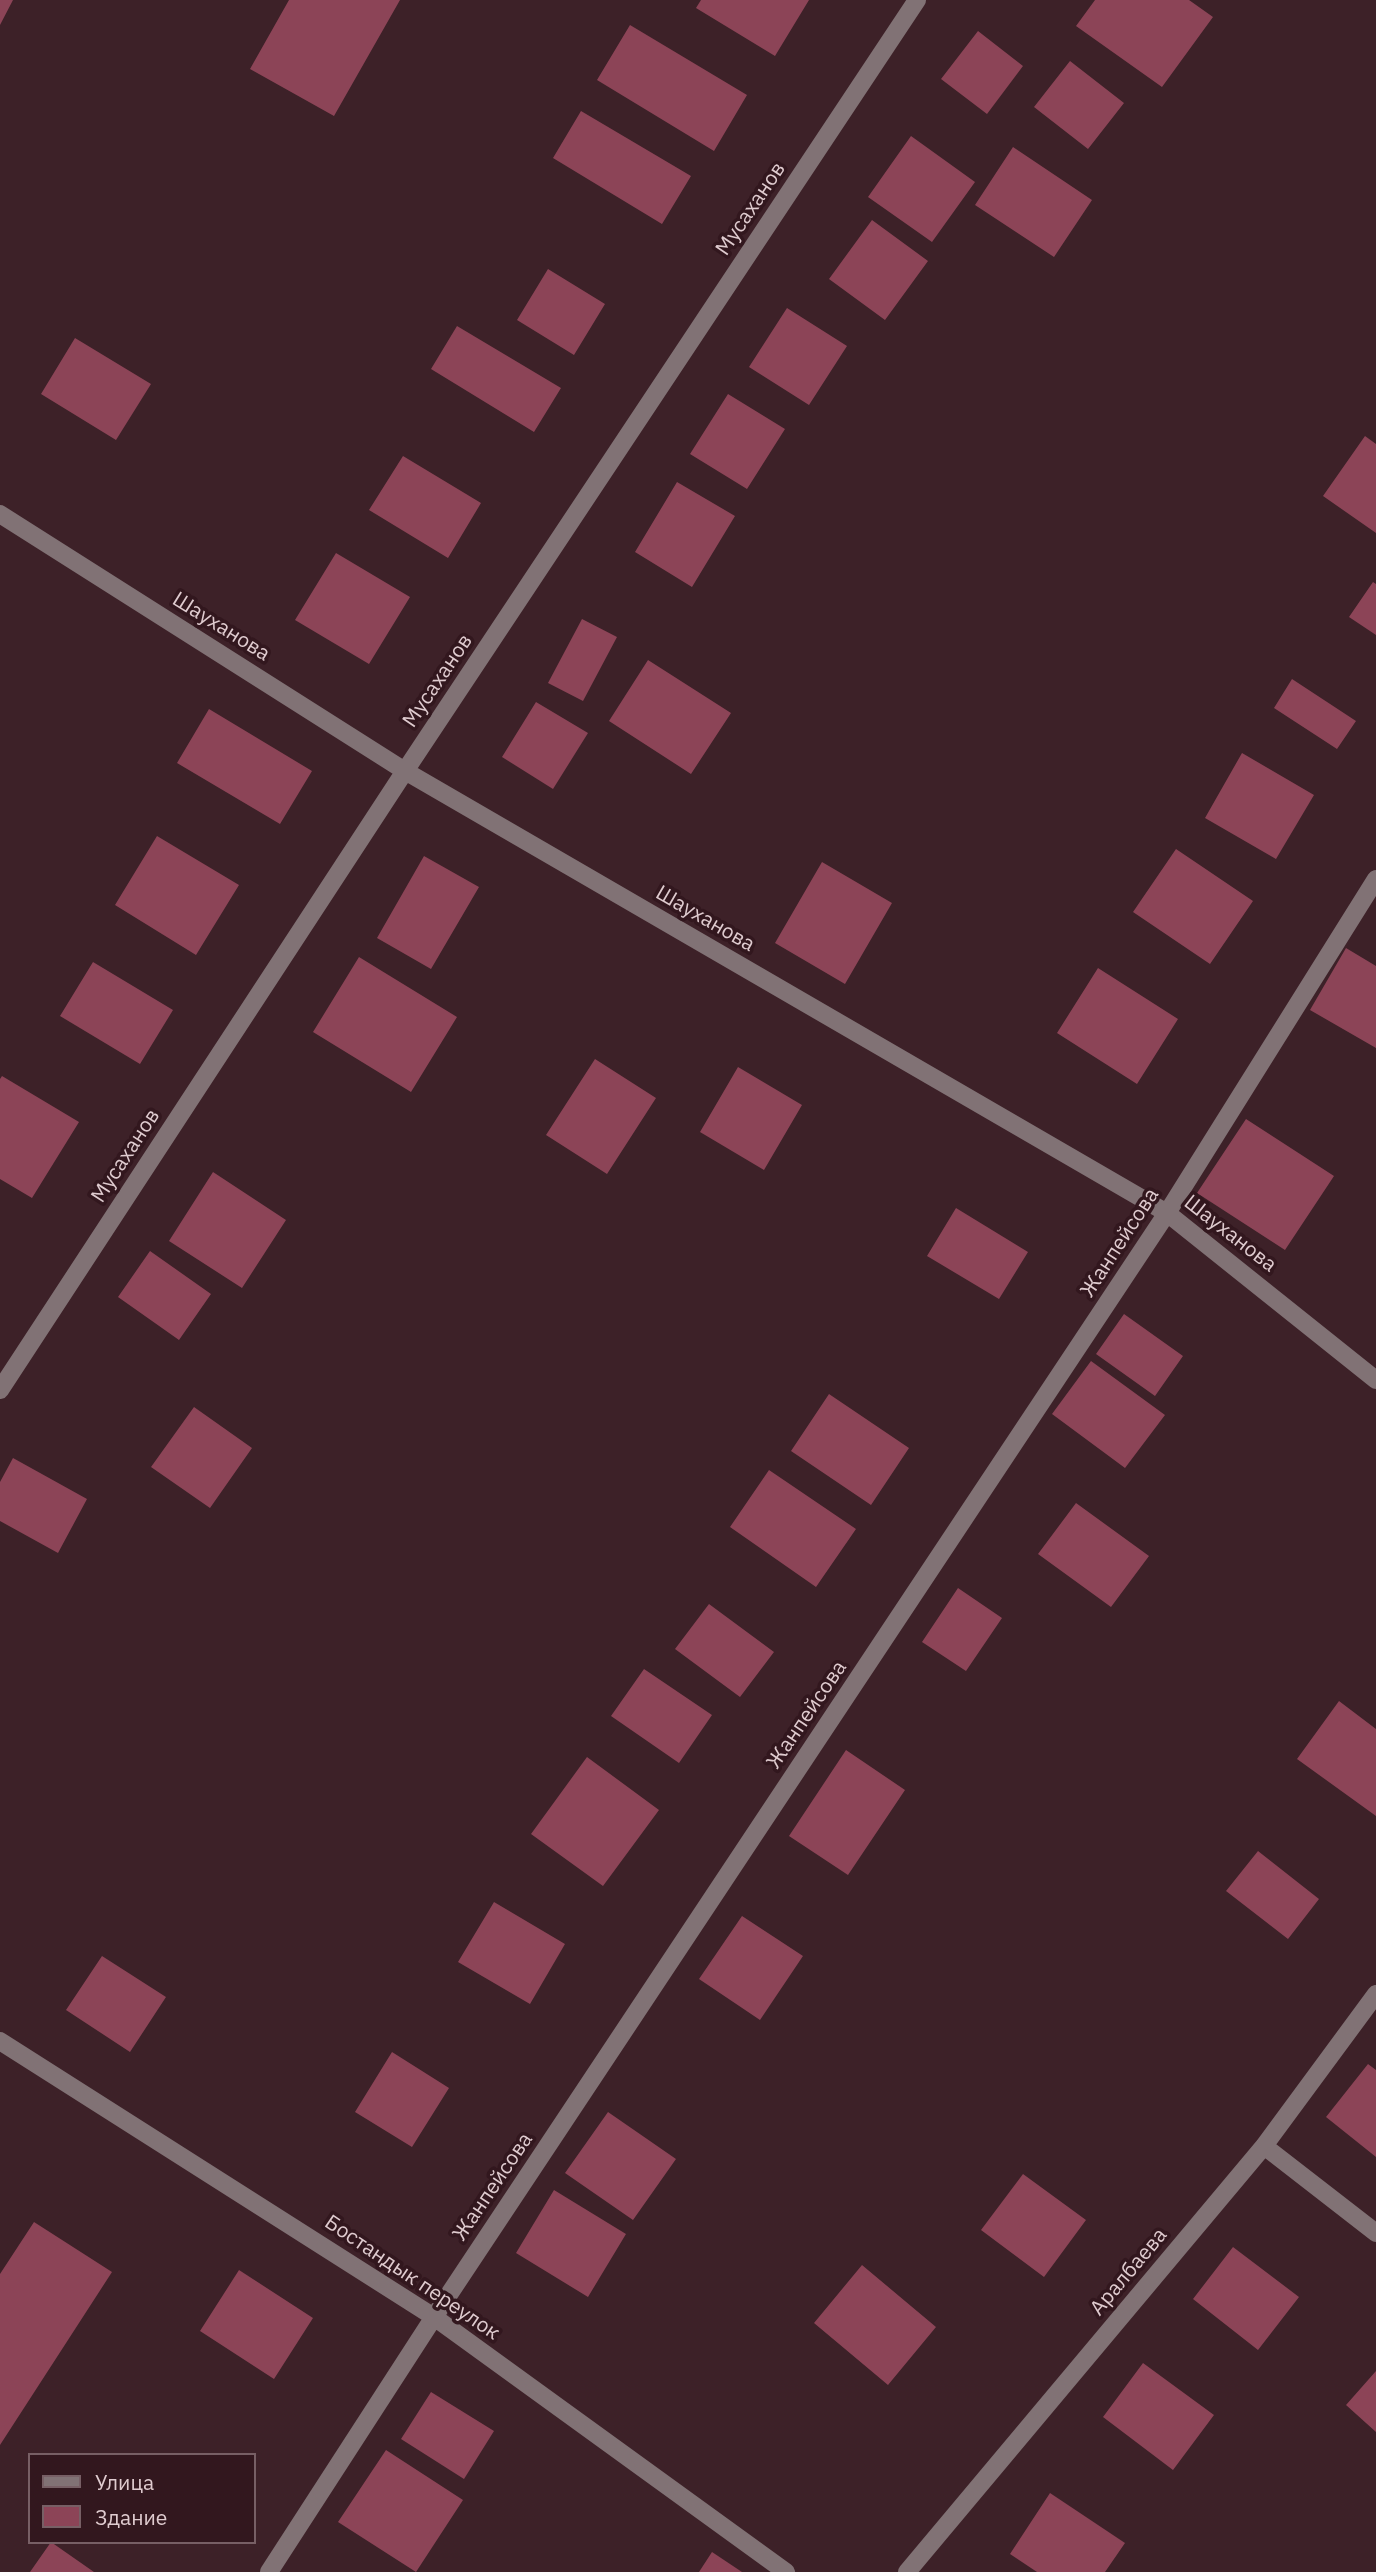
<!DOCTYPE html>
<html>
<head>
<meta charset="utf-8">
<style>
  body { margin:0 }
  #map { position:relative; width:1376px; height:2572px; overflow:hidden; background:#3d2128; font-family:"IBM Plex Sans",sans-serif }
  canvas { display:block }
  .legend { position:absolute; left:28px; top:2453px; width:228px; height:91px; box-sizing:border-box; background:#32171e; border:2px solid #775f65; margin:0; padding:9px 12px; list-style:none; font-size:21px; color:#dfcbcf }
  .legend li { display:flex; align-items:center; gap:14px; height:35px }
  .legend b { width:35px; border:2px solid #775f65 }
</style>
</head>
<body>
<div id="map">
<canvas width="1376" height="2572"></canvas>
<ul class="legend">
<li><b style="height:9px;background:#817275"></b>Улица</li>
<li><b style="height:19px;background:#8c4457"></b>Здание</li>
</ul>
</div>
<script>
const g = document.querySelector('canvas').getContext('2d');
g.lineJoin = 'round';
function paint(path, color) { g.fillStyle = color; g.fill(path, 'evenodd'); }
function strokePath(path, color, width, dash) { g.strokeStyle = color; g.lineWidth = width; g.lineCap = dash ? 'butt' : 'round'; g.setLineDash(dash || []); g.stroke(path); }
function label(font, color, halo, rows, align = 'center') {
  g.font = font + ' "IBM Plex Sans",sans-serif'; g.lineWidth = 7; g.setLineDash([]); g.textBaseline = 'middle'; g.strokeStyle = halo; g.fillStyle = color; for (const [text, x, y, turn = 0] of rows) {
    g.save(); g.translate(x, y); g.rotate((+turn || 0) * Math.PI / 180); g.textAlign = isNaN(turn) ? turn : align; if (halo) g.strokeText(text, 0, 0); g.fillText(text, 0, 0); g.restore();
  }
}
paint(new Path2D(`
  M0,0H13L0,25Z
  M289,0H400L334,116L250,69Z
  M701,0H809L775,56L696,8Z
  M1095,0H1189L1213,17L1162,87L1076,26Z
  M630,25L747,95L714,151L597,80Z
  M978,31L1023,66L987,114L941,79Z
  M1070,61L1124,103L1088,149L1034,107Z
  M581,111L691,176L662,224L553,158Z
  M911,136L975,182L932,242L868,197Z
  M1013,147L1092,200L1054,257L975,205Z
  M872,220L928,261L885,320L829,279Z
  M548,269L605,304L574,355L517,320Z
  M787,308L847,346L809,405L749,367Z
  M457,326L561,388L534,432L431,369Z
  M75,338L151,384L116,440L41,394Z
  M728,394L785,429L747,489L690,454Z
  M1365,436L1376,444V533L1323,496Z
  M403,456L481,503L448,558L369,510Z
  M677,482L735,516L692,587L635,552Z
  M336,553L410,597L369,664L295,620Z
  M1373,582L1376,584V635L1349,617Z
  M582,619L617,637L583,701L548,683Z
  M648,660L731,713L691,774L609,721Z
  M1292,679L1356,721L1337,749L1274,708Z
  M536,702L588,733L553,789L502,757Z
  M209,709L312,771L280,824L177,763Z
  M1242,753L1314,795L1276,859L1205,818Z
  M157,836L239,885L196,955L115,905Z
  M1176,849L1253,901L1210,964L1133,912Z
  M424,856L479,887L431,969L377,938Z
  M822,862L892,903L845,984L775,943Z
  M1346,948L1376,966V1048L1310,1010Z
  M359,957L457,1017L411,1092L313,1032Z
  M93,962L173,1010L140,1064L60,1016Z
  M1098,968L1178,1019L1137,1084L1057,1033Z
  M595,1059L656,1098L607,1174L546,1135Z
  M738,1067L802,1105L764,1170L700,1132Z
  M2,1076L79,1122L32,1198L0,1179V1079Z
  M1246,1119L1334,1176L1285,1250L1197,1193Z
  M213,1172L286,1220L242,1288L169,1241Z
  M956,1208L1028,1252L999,1299L927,1256Z
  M150,1251L211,1294L179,1340L118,1297Z
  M1124,1314L1183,1356L1155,1396L1096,1354Z
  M1091,1361L1165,1415L1125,1468L1052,1414Z
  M829,1394L909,1448L871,1505L791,1451Z
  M194,1407L252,1448L210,1508L151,1467Z
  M13,1458L87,1499L58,1553L0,1521V1482Z
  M769,1470L856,1529L816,1587L730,1527Z
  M1076,1503L1149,1556L1111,1607L1038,1554Z
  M958,1588L1002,1618L966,1671L922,1642Z
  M709,1604L774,1652L740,1697L675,1649Z
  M644,1669L712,1715L679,1763L611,1716Z
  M1339,1701L1376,1729V1816L1297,1759Z
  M846,1750L905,1790L848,1875L789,1836Z
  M587,1757L659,1810L603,1886L531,1834Z
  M1258,1851L1319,1899L1288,1939L1226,1891Z
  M494,1902L565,1944L530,2004L458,1962Z
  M742,1916L803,1956L760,2020L699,1979Z
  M102,1956L166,1997L130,2052L66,2010Z
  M392,2052L449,2088L412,2147L355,2112Z
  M1368,2064L1376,2070V2157L1326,2117Z
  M608,2112L676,2159L633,2220L565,2173Z
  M1023,2174L1086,2220L1044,2277L981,2230Z
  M554,2190L626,2234L588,2297L516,2253Z
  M34,2222L112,2272L0,2445V2274Z
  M1233,2247L1299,2297L1258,2350L1193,2299Z
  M862,2265L936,2327L888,2385L814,2323Z
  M239,2270L313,2318L274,2379L200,2331Z
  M1143,2363L1214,2415L1173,2470L1103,2417Z
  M1376,2371V2432L1346,2405Z
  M431,2392L494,2431L464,2479L401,2439Z
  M386,2450L463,2500L416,2572L338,2522Z
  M1050,2493L1125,2543L1105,2572H1037L1010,2554Z
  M51,2542L94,2572H30Z
  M712,2552L742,2572H699Z`), '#8c4457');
strokePath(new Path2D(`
  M0,514L405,771L1167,1213L1376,1380
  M0,1390L405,771L917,0
  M0,2041L434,2317L786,2572
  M1264,2146L1376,2233
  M269,2572L434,2317L1167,1213L1376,879
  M907,2572L1264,2146L1376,1994`), '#817275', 18);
label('21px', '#dfcbcf', '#32171e', [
  ["Мусаханов",751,209,-56],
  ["Шауханова",221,627,32],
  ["Мусаханов",438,681,-56],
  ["Шауханова",705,919,30],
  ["Мусаханов",126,1156,-57],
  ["Шауханова",1230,1234,38],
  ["Жанпейсова",1120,1243,-57],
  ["Жанпейсова",807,1715,-56],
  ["Жанпейсова",493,2187,-56],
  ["Аралбаева",1129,2272,-50],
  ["Бостандык переулок",412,2278,34]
]);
</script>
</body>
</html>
